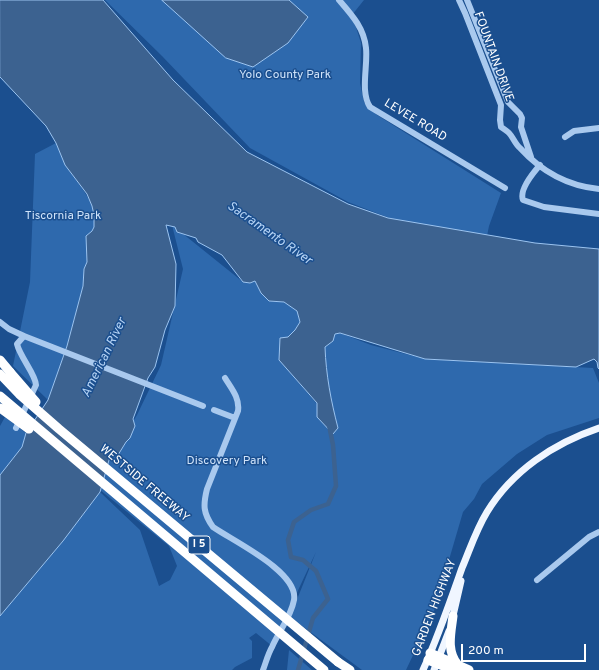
<!DOCTYPE html>
<html>
<head>
<meta charset="utf-8">
<style>
  body { margin:0 }
  #map { position:relative; width:599px; height:670px; overflow:hidden; background:#1b4f8f; font-family:Overpass,sans-serif }
  canvas { display:block }
  .scale { position:absolute; left:461px; top:644px; width:125px; height:18px; box-sizing:border-box; border:2px solid #fff; border-top:0; padding-left:5px; font-size:12px; line-height:14px; white-space:nowrap; color:#fff; -webkit-text-stroke:3px #1b4f8f; paint-order:stroke }
</style>
</head>
<body>
<div id="map">
<canvas width="599" height="670"></canvas>
<div class="scale">200 m</div>
</div>
<script>
const g = document.querySelector('canvas').getContext('2d');
g.lineJoin = 'round';
function paint(path, color) { g.fillStyle = color; g.fill(path, 'evenodd'); }
function strokePath(path, color, width, dash) { g.strokeStyle = color; g.lineWidth = width; g.lineCap = dash ? 'butt' : 'round'; g.setLineDash(dash || []); g.stroke(path); }
function label(font, color, halo, rows, align = 'center') {
  g.font = font + ' Overpass,sans-serif'; g.lineWidth = 3; g.setLineDash([]); g.textBaseline = 'middle'; g.strokeStyle = halo; g.fillStyle = color; for (const [text, x, y, turn = 0] of rows) {
    g.save(); g.translate(x, y); g.rotate((+turn || 0) * Math.PI / 180); g.textAlign = isNaN(turn) ? turn : align; if (halo) g.strokeText(text, 0, 0); g.fillText(text, 0, 0); g.restore();
  }
}
paint(new Path2D(`
  M105,0H364L352,15L361,43L360,83L364,102L377,115L501,193L489,226L487,236L392,219L348,202L250,148L162,56Z
  M56,143C59,150 62,159 66,166C78,185 98,202 94,227C93,231 89,233 86,236L87,262L84,269L83,286L67,346L48,400L13,366L30,282L35,154Z
  M172,225L243,282L255,281L261,293L269,301L284,302L297,311L300,322L295,330L288,337L281,362L317,404V417L333,434L338,428C331,401 326,375 325,347L333,341L335,334L340,333L371,345L425,359L593,368L599,383V418L547,435L517,454L482,484L474,499L463,512L434,611L406,670H362L290,617L316,552L272,646L256,633L249,638L252,641V658L235,667L232,670H0V616L63,541L100,492L140,530L159,586L170,580L177,566L169,546L94,485L137,415L161,365L183,269Z
  M5,417L26,433L22,447L0,475V426Z
  M289,650L290,651L312,670H287Z`), '#2e69ad');
const water = new Path2D(`
  M0,0H103L173,80L247,152L348,204L388,218L535,243L599,249V369L598,368L597,362L594,359L576,367L425,359L340,333L335,334L333,341L325,347C326,375 331,401 338,428L333,434L317,417V403L279,360L280,338L288,337L295,330L300,322L297,311L284,302L269,301L261,293L255,281L250,283L243,282L222,255L198,242L196,238L177,232L175,227L166,225L176,264L175,306L165,330L155,367L148,378L133,419L135,426L130,438L126,442L118,455L111,453L100,492L63,541L0,616V475L22,447L26,433L48,400L67,346L83,286L84,269L87,262L86,236L92,231L94,227V215L92,206L87,194L65,165L56,143L46,126L0,77Z
  M162,0H289L308,17L288,43L253,67L226,58Z`);
paint(water, '#3c6290');
strokePath(water, '#9cc4f0', 1);
strokePath(new Path2D(`
  M298,670L313,618L328,599L316,571L303,560L291,557L288,540L294,522L311,510L328,504L336,486L333,445L329,425`), '#3c6290', 4.5);
strokePath(new Path2D(`
  M339,0C352,15 364,28 366,48C368,66 360,92 370,107L505,188
  M459,0L465,13L501,105L500,120L501,127C504,129 507,131 509,133C513,137 515,144 520,148C541,171 568,186 599,189
  M467,0L508,102L520,114L522,118L521,127L531,157
  M565,137L574,131L599,128
  M540,165C533,173 519,190 523,200L544,207L599,214
  M0,322L9,329L24,336L203,406
  M225,378C231,388 240,398 238,411L207,489C203,505 203,513 213,527C233,541 299,572 294,600C291,617 279,631 272,647C268,654 266,662 263,670
  M214,410L235,418
  M16,428L36,385C36,375 20,357 17,344L24,336
  M537,580L589,537L599,532`), '#a9c9ee', 6);
strokePath(new Path2D(`
  M452,620L461,581
  M423,670C438,637 450,602 462,568C470,549 476,530 487,512C512,471 554,443 599,428
  M434,670L449,631`), '#f0f6ff', 7);
strokePath(new Path2D(`
  M0,360L10,372
  M453,616C451,633 446,651 458,665
  M430,653L469,670
  M428,660L453,670
  M338,662L350,670`), '#fff', 9);
strokePath(new Path2D(`
  M10,372L36,402
  M0,374L19,394L59,429L338,662
  M0,396L324,670
  M0,408L29,429`), '#fff', 9);
for (const [x, y, w] of [
  [199,545,22]
]) { const box = new Path2D(); box.roundRect(x - w / 2, y - 9, w, 18, 3); g.fillStyle = '#1b4f8f'; g.fill(box); strokePath(box, '#fff', 1); }
label('bold 11px', '#fff', null, [
  ["I 5",199,545]
]);
label('12px', '#fff', '#1b4f8f', [
  ["FOUNTAIN DRIVE",493,57,70],
  ["LEVEE ROAD",415,121,31],
  ["WESTSIDE FREEWAY",144,484,40],
  ["GARDEN HIGHWAY",435,608,-69]
]);
label('12px', '#cfe3fa', '#1b4f8f', [
  ["Yolo County Park",285,76],
  ["Tiscornia Park",63,217],
  ["Discovery Park",227,462]
]);
label('italic 13px', '#b5d3f5', '#1b4f8f', [
  ["Sacramento River",269,234,35],
  ["American River",105,358,-64]
]);
</script>
</body>
</html>
